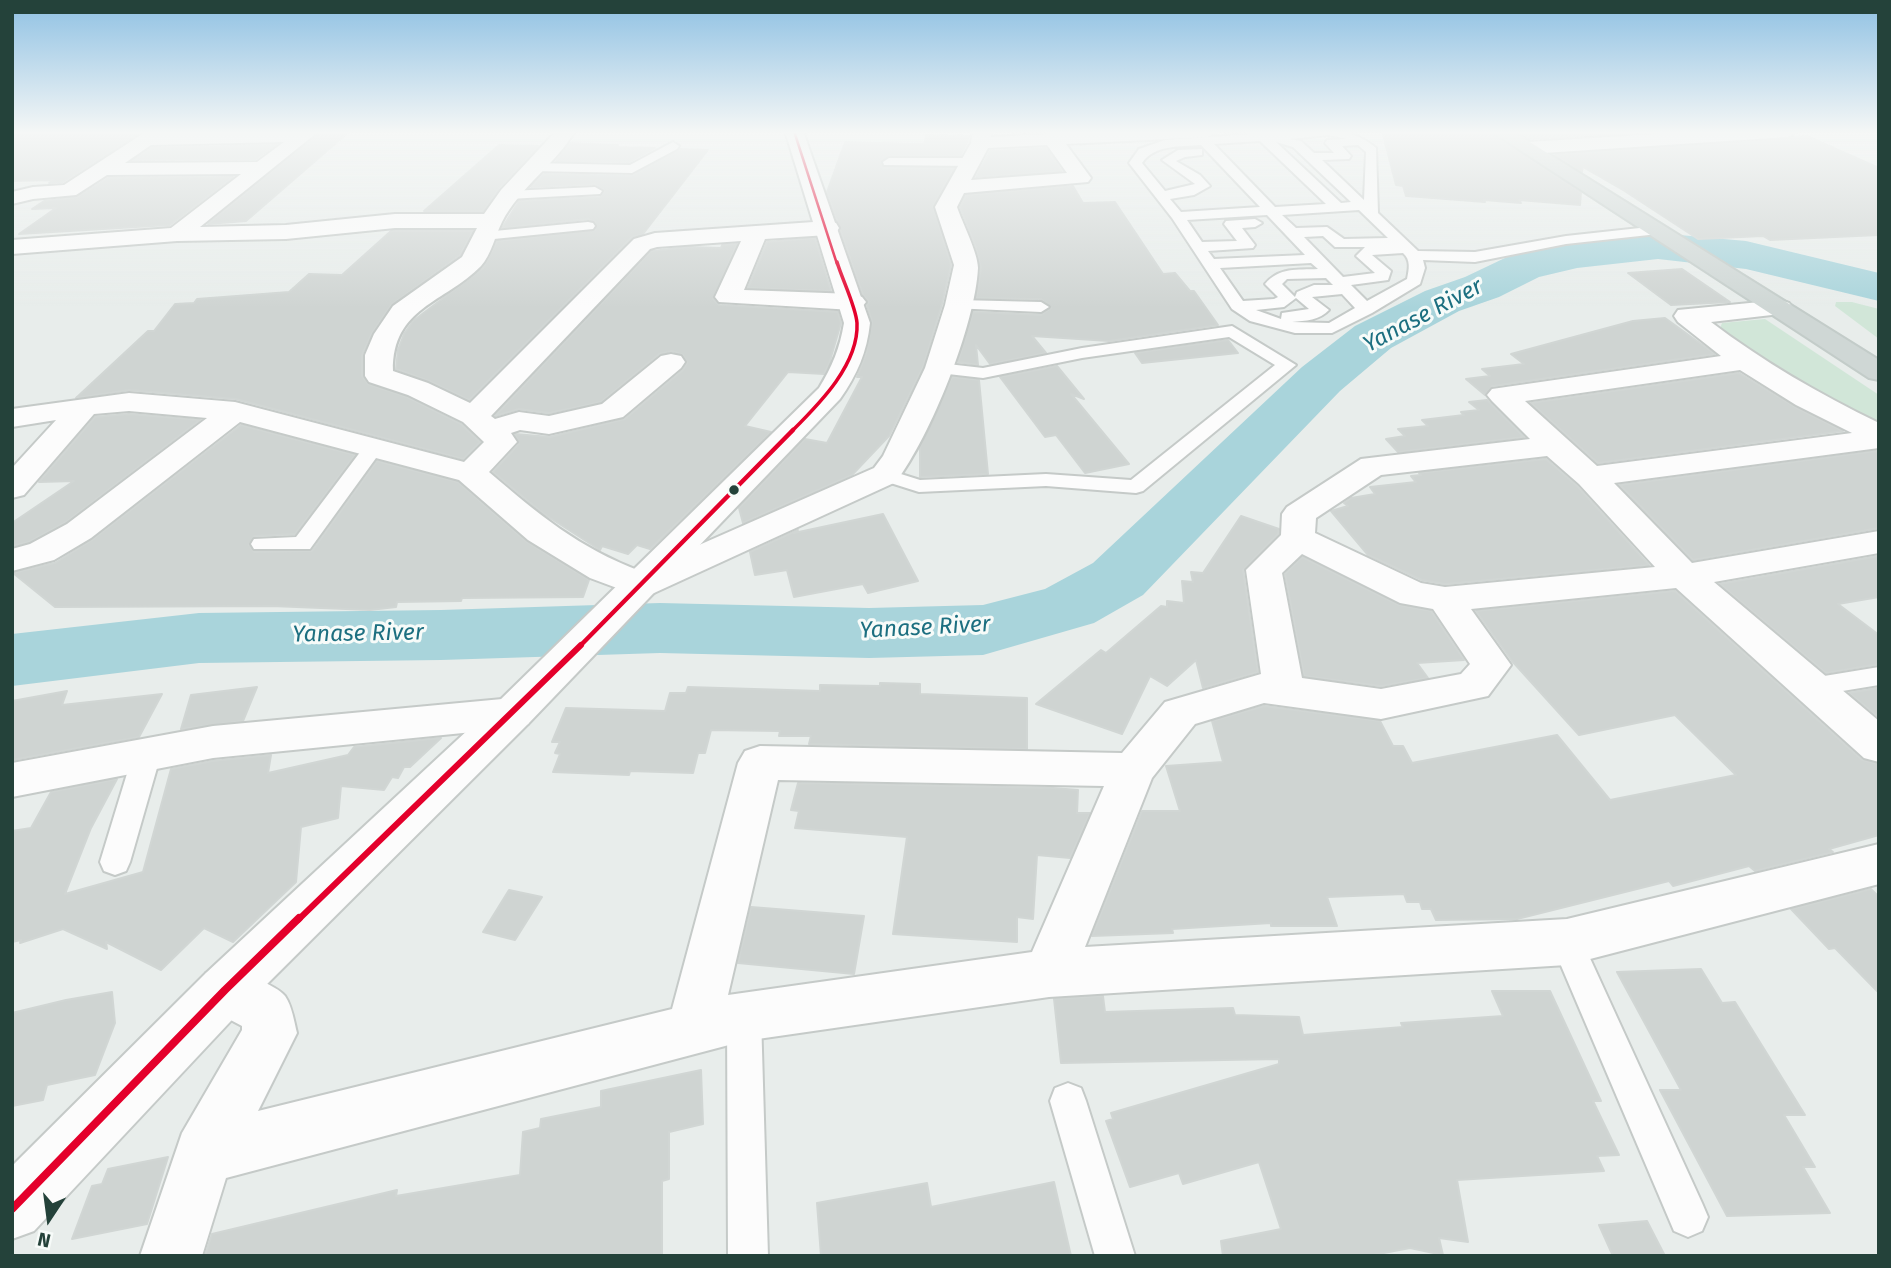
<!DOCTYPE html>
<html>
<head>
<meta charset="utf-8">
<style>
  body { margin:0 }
  #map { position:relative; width:1891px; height:1268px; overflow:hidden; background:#e8edeb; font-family:"Fira Sans",sans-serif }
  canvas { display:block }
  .frame { position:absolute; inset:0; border:14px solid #24423a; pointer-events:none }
  .north { position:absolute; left:14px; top:1184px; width:70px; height:70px; -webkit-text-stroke:5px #f7fbf9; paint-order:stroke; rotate:193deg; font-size:19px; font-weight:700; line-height:28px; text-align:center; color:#24423a }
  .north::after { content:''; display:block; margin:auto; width:24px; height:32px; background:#24423a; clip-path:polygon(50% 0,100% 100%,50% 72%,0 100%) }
</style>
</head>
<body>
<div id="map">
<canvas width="1891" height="1268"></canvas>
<div class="frame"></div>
<div class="north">N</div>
</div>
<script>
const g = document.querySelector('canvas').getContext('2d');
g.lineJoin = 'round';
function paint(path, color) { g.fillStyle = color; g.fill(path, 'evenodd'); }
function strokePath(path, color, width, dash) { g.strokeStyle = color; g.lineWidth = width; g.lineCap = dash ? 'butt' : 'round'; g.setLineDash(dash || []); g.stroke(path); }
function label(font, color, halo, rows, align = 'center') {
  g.font = font + ' "Fira Sans",sans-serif'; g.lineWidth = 6; g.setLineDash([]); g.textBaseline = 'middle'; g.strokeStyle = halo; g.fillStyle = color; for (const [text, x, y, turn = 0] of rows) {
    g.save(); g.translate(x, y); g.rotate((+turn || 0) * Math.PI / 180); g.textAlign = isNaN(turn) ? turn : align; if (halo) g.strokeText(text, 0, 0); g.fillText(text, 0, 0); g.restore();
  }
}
paint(new Path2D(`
  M1836,302H1852L1879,309V339L1835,306Z
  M1765,319L1879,395V424L1806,390L1719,331L1722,323Z`), '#d1e6d8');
paint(new Path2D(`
  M1658,233L1746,241L1879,273V301L1746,269L1658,259L1577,268L1539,277L1499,297L1459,311L1391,348L1340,391L1143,595L1094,623L983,655L869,658L660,653L441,660L199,663L12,686V634L199,613L441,610L660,603L869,608L983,605L1045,589L1093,563L1302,367L1355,326L1425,291L1465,277L1507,257L1577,240Z`), '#a9d4db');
const building = new Path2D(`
  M12,131H143L63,182L49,183L54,180L12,181Z
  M321,131H350L246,221L208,224Z
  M1382,131H1489L1581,193L1580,205L1519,200L1521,203L1484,200L1485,202L1406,196L1403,186L1396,185Z
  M1516,131H1671L1530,139Z
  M926,135L970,136L961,155H889L881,161L884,168H954L933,206L951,265L942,304L923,367L889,436L852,475L743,523L739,508L805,439L827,443L862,377H857L866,354L872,322L867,305L869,302L863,295L827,192L845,142L924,144Z
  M1807,136L1879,168V235L1770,240L1763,236L1698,239L1623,190L1583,167L1582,172L1555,155Z
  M570,143L618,145L616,147L655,148L629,162L556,161Z
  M276,145L256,159L133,160L152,148Z
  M499,145L539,146L499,188L483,211H424Z
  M1046,148L1062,171L976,177L990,151Z
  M680,149L708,150L643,234L632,237L469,400L429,381L396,369L398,350L404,334L413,321L483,268L497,241L595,230V222L588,219L502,228L519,201L600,197L604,192L603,189L595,184L531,187L544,174L632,176Z
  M233,177L170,225L19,234L56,208L32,209L44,201L77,197L108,178Z
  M1073,186L1083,203L1115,202L1163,274L1175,273L1190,291H1194L1218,325L1109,341L1032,336L1046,353L990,364L976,345L978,365L958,362L973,312L1041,315L1051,308L1041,299L976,298L981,268L975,245L960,207L966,195Z
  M391,231H473L460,255L391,305L372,333L362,355V376L368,384L407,397L461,424L480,442L463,459L236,399L129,390L76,398L148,331H154L175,304L194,303L197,299L289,292L309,274L342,275Z
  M815,238L831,291L748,288L767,242Z
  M737,244L713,299L719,305L838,312L841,323L829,364L824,374L788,372L745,426L771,432L650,549L637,545L628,554L602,546L600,550L544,514L493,472L519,444L515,434L550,437L625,419L683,370L687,363L683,355L672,351L659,354L601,402L549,413L519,409L495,416L651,251L690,247L721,248L722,245Z
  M1682,269L1730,302L1671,305L1628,273Z
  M1665,318L1715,354L1492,386L1485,395L1466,379L1490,376L1482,369L1524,364L1511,354L1633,321Z
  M1228,340L1238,353L1142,363L1135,353Z
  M1057,366L1084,399L1071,394L1129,464L1085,473L1056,435L1045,437L1000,377Z
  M1739,373L1795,407L1843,431L1598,463L1531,403Z
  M952,377L979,380L988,474L920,477V447Z
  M1487,400L1524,437L1398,452L1386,439L1405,436L1398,429L1428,426L1422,420L1464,415L1461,412L1479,410L1469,402Z
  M129,414L200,420L66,522L29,542L12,546V523L74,481L39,482L95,417Z
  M241,425L355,455L295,534L254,536L249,545L254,552L312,551L377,461L458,482L527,542L589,580L583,597L462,598L461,601L397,602L396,607L370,610L272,606L55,607L13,573L55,563L92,540Z
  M1876,451L1879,453V528L1693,560L1620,485Z
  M1546,459L1577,486L1649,565L1445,584L1422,580L1368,555L1331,511L1348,506L1344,503L1351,498L1375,494L1370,487L1416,482L1411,476L1421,475L1419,473Z
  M883,514L918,581L868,593L863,584L794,597L787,570L755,575L750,552L798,530L794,533Z
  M1241,516L1279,529L1278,534L1243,570L1258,672L1203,688L1196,660L1167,686L1150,676L1122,734L1036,704L1101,650L1106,653L1161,606L1167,607V601L1184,603L1182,581L1193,582L1191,572L1203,573Z
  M1879,556V597L1838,604L1879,635V664L1826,673L1720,584Z
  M1302,557L1399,605L1431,611L1464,660L1417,663L1428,678L1381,686L1304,676L1285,574Z
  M1675,591L1862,760L1879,764V835L1829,849L1833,852L1755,871L1749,866L1673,886L1669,881L1517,919L1436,920L1431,909H1422L1420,902H1407L1404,894L1327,897L1337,926H1271V923L1172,929L1173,933L1092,936L1142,811H1180L1166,766L1223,762L1212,721L1264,706L1380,721L1393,746H1403L1412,763L1557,735L1610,800L1736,775L1675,715L1579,735L1512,661L1476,611Z
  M880,683L920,684V694L1027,698V749L809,744L811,736H779L780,731L711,730L705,753H698L693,773L630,771L629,775L553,772L560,754L555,753L560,742H552L566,708L665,711L670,693H686L688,687L820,691V685L880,686Z
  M257,687L243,721L181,729L191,695Z
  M1879,688V717L1849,693Z
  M67,691L62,705L162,694L139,737L12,760V701Z
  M441,738L410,767H404L398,778L392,777L384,790L341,786L338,818L301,827L296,882L233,942L204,928L161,970L106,942L107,949L63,929L20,943L21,940L12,942V831L31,828L51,792L117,779L91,828L65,894L143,872L171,769L213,761L271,755L268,773L348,755L354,747Z
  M798,783L1053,788L1078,790L1077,813H1090L1070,858L1037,855L1033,919L1017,917V942L893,934L907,837L795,828L799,811L791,810Z
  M1871,889L1879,897V993L1835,948L1829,949L1791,909Z
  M509,890L542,897L515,940L483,932Z
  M751,907L864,916L854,974L738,963Z
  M1701,969L1722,1003L1735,1002L1805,1115H1784L1815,1167H1803L1830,1213L1727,1216L1660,1090H1681L1617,972Z
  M1492,991H1550L1601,1101H1593L1619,1155L1597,1156L1604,1171L1457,1180L1468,1242L1439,1238L1443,1255L1410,1248L1368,1256H1223L1221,1241L1281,1229L1259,1162L1183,1184L1179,1173L1130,1187L1106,1121L1113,1119L1111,1113L1279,1064V1059L1061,1063L1054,999L1103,996L1105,1012L1233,1008L1235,1015L1299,1017L1303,1035L1403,1027L1401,1023L1503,1016Z
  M112,992L115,1023L95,1075L47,1085L43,1100L12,1106V1013L66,1000Z
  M701,1070L703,1124L669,1132V1179L662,1181V1256H205L212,1234L397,1190L396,1196L520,1175L523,1132L540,1128L541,1119L601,1107V1091Z
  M168,1157L147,1224L72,1239L92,1186L102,1184L108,1169Z
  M1054,1182L1071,1256H821L817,1203L927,1183L931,1207Z
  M1647,1221L1665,1256H1613L1599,1225Z`);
paint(building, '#cfd4d2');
strokePath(building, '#d1d6d4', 2);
const service = new Path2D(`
  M1297,131C1327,131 1352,127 1376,148L1378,213L1418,251L1475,252L1566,236L1658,226L1665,230L1658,234L1566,244L1475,262L1423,260L1425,268L1420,284L1372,313L1332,333H1295L1250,321L1232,309L1172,218L1129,163L1139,149L1165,140ZM1328,135L1347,139L1327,140L1325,143L1334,153H1314L1301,141L1290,139ZM1260,141L1326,204L1275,207L1214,144ZM1276,142L1293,147L1351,202L1341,203ZM1201,145L1260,207L1181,212L1170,199L1194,195L1210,186L1200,175L1176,161L1185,157L1202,155V149L1178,150L1162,160L1195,184L1165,191L1142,163C1155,144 1181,147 1201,145ZM1358,145L1366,152L1364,200L1322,160L1349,159L1351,156L1342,146ZM1359,210L1388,238L1344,239L1327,227L1296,228L1282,215ZM1267,215L1305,255L1214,259L1208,251L1253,248L1255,245L1242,228L1255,227L1262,223L1255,219L1226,221L1224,224L1237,241L1202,242L1187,220ZM1323,236L1335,247H1365L1356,256L1375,273L1343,277L1304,237ZM1403,253C1411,260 1409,269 1407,279L1367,301L1351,285L1388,280L1391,271L1372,255ZM1311,263L1318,269C1297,270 1279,267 1265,284L1278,297L1274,299L1243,301L1220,268ZM1326,278L1333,285H1314L1297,292L1295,297L1282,284L1287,279ZM1342,294L1355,308L1329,323L1292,322C1305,321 1320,320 1329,310L1312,297ZM1296,298L1309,309L1282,313L1281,319L1256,310L1284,307Z
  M673,142L679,146L677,149L632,173L532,171L526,167L532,163L630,165Z
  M889,158H971L977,162L971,166L884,165L883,162Z
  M595,187L602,191L600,194L509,199L502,195L509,191Z
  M588,222L593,223L595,226L593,229L484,240L477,236L484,232Z
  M958,300L1041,302L1049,307L1041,312L952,308L950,305L952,302Z
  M1232,326L1296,365L1143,491L1136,493L1046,486L919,492L878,479L875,475L878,471L885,469L920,480L1046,474L1131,480L1275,365L1229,337L1082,358L983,378L939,373L930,368L939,363L983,368L1082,348Z
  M374,441L381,443L384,447L310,549H254L251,544L254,539L296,537L367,443Z
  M1879,667V685L1812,696L1803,694L1799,687L1803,680L1812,678Z
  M147,743L157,747L161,754L130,862L126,871L115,875L104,871L100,862L133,754L137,747Z
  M1567,928L1578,932L1702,1203L1708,1217L1702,1231L1688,1237L1674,1231L1551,942L1556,932Z
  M744,1000L756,1005L761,1016L768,1256H728L727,1016L732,1005Z
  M1068,1083L1081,1088L1086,1101L1135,1256H1095L1050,1101L1055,1088Z`);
const minor = new Path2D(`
  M147,131H168L167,133L319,131L200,227L286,225L395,214H484L501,190L556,131H575C556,164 520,187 502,222C495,236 491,255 481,266C445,303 392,307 393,371L428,383L470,403L634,239L655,233L828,221L836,223L839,228L836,233L828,235L765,239L744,290L853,294L862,297L866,302L862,307L853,310L719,302L715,297L741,241L657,247L650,249L491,416L495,419L519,412L549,416L602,404L661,356L671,354L681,356L685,362L681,368L623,417L549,434L520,430L511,433L517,442L489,472C538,514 579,548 640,571L874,468L883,456L925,368L945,305L954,265L935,207L971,143L973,131H991V137L1108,131H1217L1208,137L1066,144L1091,178L1088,182L964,193L957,207C962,222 978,253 978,268C975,326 931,435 896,482L654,593L641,597L590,578L528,540L459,480L240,422L91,538L54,560L12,571V549L30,544L67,524L207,418L129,411L94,414L24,495L12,498V468L56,420L12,427V409L129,393L235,402L464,462L484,442L463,422L408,395L369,382L365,376V355L374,334L393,306L462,257L477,228H395L286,239L177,241L12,254V240L171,228L241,174L107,175L76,195L33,199L12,204V192L33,187L64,185ZM284,142L257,162L125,163L151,145ZM1047,145L1067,173L971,180L988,148Z
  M1707,131H1797L1788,137L1528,154L1518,148L1528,142Z
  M1780,300L1789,303L1793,308L1789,313L1711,322C1764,362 1819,394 1879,423V448L1614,483L1692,563L1879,531V553L1714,582L1879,721V762L1864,758L1676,588L1471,609L1511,665L1488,696L1381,719L1264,703L1195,724L1152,778L1085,947L1567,919L1879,844V884L1567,965L1049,997L744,1041L226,1178L202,1256H140L182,1133L242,1030V1026L206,1007L199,990L206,973L225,966C238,971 277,985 285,996C292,1006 294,1021 297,1033L258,1111L672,1009L738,763L745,751L760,746L1122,753L1165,702L1261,674L1246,570L1281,535L1282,514L1287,507L1361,459L1530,439L1492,401L1487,395L1492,389L1721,356L1678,322L1674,316L1678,310ZM1740,370L1796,405L1852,433L1597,466L1525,401ZM1547,456L1579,484L1655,567L1445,587L1421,583L1315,533L1316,518L1381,475ZM1302,554L1400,603L1433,609L1470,664L1461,674L1381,689L1302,678L1282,573ZM778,780L1104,786L1032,952L728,995Z
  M513,698L528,702L534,713L528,724L513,728L213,758L12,797V763L213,726Z`);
const tertiary = new Path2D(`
  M785,131H803L870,323C867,352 857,375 840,399L528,724L244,1007L34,1231L12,1239V1166L206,973L498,702L819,388C832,367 840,348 844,323Z`);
const primary = new Path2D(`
  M1491,131H1512L1879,360V380L1869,378Z`);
strokePath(service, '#c5cac8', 4);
strokePath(minor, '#c5cac8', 4);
strokePath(tertiary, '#c5cac8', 4);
strokePath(primary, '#c3ccc9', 4);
paint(service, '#fcfcfc');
paint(minor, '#fcfcfc');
paint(tertiary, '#fcfcfc');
paint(primary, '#cfd7d5');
strokePath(new Path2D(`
  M794,131L837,264`), '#e4002b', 2.5);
strokePath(new Path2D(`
  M791,432C818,405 859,365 857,323C856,307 842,279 837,262`), '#e4002b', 3.5);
strokePath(new Path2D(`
  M579,647L793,430`), '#e4002b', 4.5);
strokePath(new Path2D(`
  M298,920L581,645`), '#e4002b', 6);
strokePath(new Path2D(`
  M12,1209L225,990L299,918`), '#e4002b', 8);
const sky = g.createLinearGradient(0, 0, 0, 308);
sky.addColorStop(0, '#8fc1e3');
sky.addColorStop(0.43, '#f5f7f6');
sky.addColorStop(1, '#f5f7f600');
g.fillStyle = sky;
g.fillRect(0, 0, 1891, 308);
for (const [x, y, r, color] of [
  [734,490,6,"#24423a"]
]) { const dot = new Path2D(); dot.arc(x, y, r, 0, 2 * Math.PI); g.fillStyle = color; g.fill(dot); strokePath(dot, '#f7fbf9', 2.5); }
label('italic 23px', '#1c6f80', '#f7fbf9', [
  ["Yanase River",1423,316,-28],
  ["Yanase River",925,628,-3],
  ["Yanase River",358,634,-1]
]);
</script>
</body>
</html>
